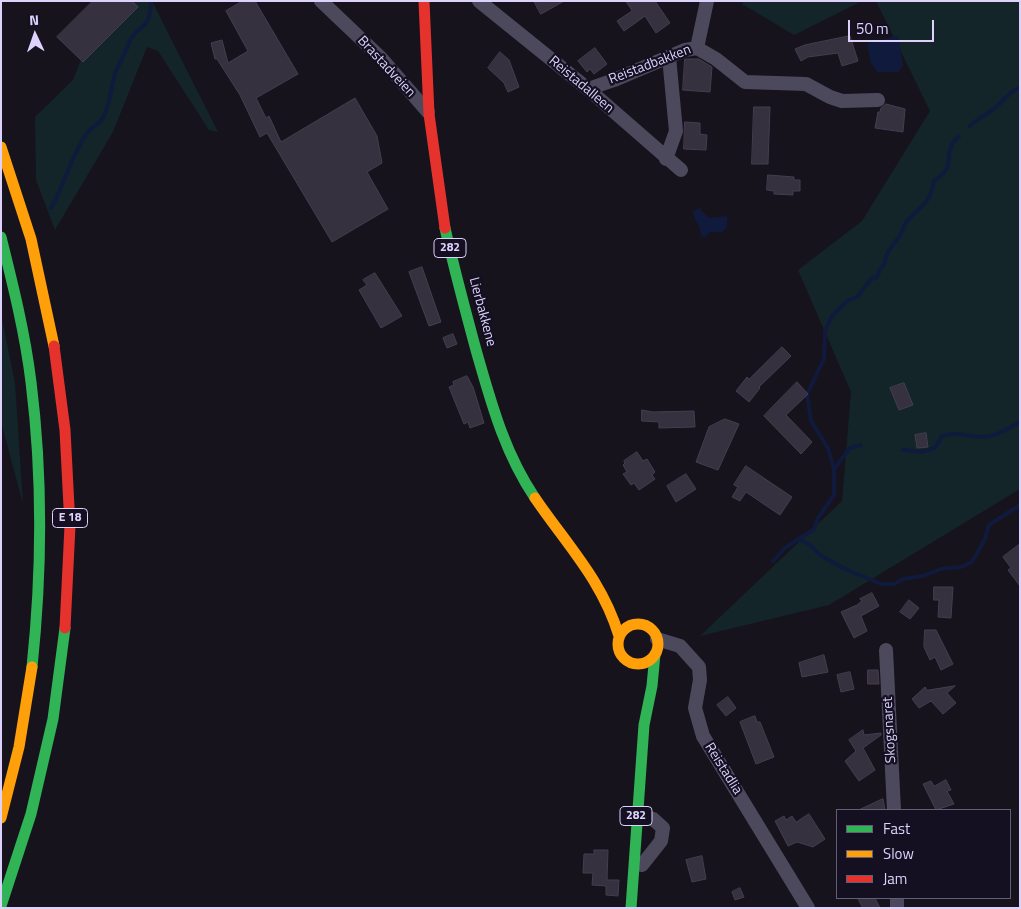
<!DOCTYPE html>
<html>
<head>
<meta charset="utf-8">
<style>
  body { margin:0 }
  #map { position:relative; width:1021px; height:909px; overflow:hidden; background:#16131d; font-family:"Titillium Web",sans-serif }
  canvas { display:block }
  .frame { position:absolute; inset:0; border:2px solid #dcd2fb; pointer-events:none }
  .legend { position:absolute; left:836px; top:809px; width:175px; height:90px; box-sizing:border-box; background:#140f21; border:1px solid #645d78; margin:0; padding:6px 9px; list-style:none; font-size:15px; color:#dcd2fb }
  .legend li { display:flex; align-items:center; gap:10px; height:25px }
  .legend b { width:25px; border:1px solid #645d78 }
  .north { position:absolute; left:10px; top:10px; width:50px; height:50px; -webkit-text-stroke:4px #140f21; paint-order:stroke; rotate:357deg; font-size:14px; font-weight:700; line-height:20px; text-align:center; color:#dcd2fb }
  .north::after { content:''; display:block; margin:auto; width:18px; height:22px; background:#dcd2fb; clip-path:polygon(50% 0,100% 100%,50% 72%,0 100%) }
  .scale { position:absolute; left:848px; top:20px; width:86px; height:22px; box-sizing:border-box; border:2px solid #dcd2fb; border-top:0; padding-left:6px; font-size:15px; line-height:18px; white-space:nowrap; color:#dcd2fb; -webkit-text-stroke:4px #140f21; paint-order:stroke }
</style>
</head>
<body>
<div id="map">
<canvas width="1021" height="909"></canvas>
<div class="frame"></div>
<ul class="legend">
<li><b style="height:6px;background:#30b455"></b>Fast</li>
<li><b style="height:6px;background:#ff9f0a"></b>Slow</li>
<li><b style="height:6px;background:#e5322d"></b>Jam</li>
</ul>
<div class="north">N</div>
<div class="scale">50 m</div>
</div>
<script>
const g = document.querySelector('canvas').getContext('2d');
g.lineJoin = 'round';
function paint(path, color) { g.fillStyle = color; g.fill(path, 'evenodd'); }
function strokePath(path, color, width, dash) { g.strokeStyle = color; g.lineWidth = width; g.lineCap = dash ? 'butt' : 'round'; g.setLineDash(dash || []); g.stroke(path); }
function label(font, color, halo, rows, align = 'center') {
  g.font = font + ' "Titillium Web",sans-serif'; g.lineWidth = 4.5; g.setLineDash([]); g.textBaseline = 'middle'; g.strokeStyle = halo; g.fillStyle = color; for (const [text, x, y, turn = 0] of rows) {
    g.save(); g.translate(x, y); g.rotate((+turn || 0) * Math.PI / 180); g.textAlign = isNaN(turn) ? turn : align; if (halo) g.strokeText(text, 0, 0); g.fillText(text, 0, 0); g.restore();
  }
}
paint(new Path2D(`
  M128,1H152L218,132L209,130L158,51L147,47L113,132L55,230L36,180L35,117L73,80L87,44Z
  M744,1H862L794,35L742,4Z
  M876,1H1020V489L829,605L700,636L842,501L851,392L798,270L862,221L930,111Z
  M1,314L15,383L23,504L1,422Z`), '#132528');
paint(new Path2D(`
  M896,36L899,38L903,66L898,72H877L871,63L867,44Z
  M699,208L709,218L727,216V227L722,232H710L706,237L701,236C701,226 694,221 693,212Z`), '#101a3c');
strokePath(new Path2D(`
  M970,126C978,118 988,114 996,107C1005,99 1008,93 1020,87
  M51,208C65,184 71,155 88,132C92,127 99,124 102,119C110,108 111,84 116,71C120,62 125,53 129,43C136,24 151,32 151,1
  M903,450L922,452L935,448L942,436C962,430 972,440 990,436C1002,434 1010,427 1020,422
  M834,469L850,448L861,445
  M798,539L809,544L820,555L843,568L881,584H894L903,579L923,576L941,569L961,567L972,562L985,539L989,525L1020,505
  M773,561L785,548L814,529L818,518L834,495V469L828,448L811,421L807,394L824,359L825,331L832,316L847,301L857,297L871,279L877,277L880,269L884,265C888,247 892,248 901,234C903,231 903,226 906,223C918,206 930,206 934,181C961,163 938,157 959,136`), '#101a3c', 4);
const building = new Path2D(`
  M93,1H132L138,7L83,62L57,37Z
  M243,1H255L298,74L256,98L266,118L269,116L281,142L355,98L377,136L382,163L367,172L388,209L332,242L267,133L260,137L240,95L217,59H215L211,43L222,40L228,63L248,51L226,11Z
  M534,1H564L541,14Z
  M626,1H655L670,23L656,33L645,16L624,31L617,21L632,11Z
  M850,36L858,61L842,66L838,53L808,57L801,61L795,49L805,45Z
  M595,48L607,64L594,74L590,69L587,72L578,61Z
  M500,52L509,60L519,87L508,92L504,83L488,68Z
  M685,59H699L712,67L710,92L683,90Z
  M886,104L905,109L903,132L875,128L878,112H880L881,108Z
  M754,107H770L768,164H752Z
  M685,122L700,123V134L707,135L706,150L684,149Z
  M768,175L794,177V180H800V191H793V195L774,194V191L767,190Z
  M422,267L441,322L429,326L409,272Z
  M375,273L402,316L381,328L359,290L367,285L363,280Z
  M453,334L457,344L447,348L443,338Z
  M782,347L791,356L759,387L760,388L749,402L736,391L747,377L749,379Z
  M467,376L473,387L484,423L470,428L468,422L464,424L449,387L454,385L453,382Z
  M797,382L808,394L786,415L812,442L801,454L764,416Z
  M904,383L913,405L899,410L890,388Z
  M642,410L653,412L694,411L695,427L659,428V422L642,421Z
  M725,419L739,424L718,470L696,462L709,427Z
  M926,433L928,447L917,448L915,435Z
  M637,452L643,461L647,459L655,472L652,475L655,479L639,490L634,483L631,485L623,474L627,472L623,465L625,463L624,461Z
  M746,466L792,497L780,515L746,492L740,501L732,497L738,487L734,485Z
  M686,474L696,489L676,502L667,486Z
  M1020,544V586L1008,570L1011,568L1003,557Z
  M934,587H953L951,618L938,617L939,600H934Z
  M872,593L879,606L861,616L867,631L854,638L841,612L857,605L862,601L860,599Z
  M909,600L919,608L910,619L900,612Z
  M925,630H936L953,664L941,670L935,657L930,660L924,647Z
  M824,655L828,672L802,677L799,663Z
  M868,670H878L879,684H868Z
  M850,672L854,689L841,692L837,675Z
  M955,686L947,693L956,703L943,714L931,701L919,708L912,699L925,687L927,690Z
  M728,697L736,708L726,716L717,705Z
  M755,716L757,722H760L774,757L756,764L740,722Z
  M863,730L864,735L881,733V735L863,748L875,770L859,781L845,761L856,751L849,740Z
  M946,780L951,790L947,791L954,804L936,810L923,784L931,781L934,786Z
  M883,799L885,810H859Z
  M809,814L825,839L813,847L797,842L788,846L775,821L784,816L786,820L792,816L796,822Z
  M594,850H608L607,880H619L618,896L606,895V886L592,885L593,873H583L584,854H594Z
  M702,856L706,879L692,882L686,860Z
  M740,888L744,897L735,900L732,892Z
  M858,898H875L880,908H863Z`);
paint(building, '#35313f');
strokePath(building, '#443e50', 1);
strokePath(new Path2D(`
  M321,1L381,58L428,112
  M479,1L588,89L681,170
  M697,48L716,59L745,82L806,84L830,97L842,101L878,100
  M588,89L614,80L685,50L697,48L707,1
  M666,159L676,131L669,57
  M657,639L680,646L699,667L700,680L695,708L703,736L808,908
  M886,650L894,810
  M636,814L653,819L663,828L661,841L642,865
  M897,898V908`), '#4c495d', 14);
strokePath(new Path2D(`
  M445,228C454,269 465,309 476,350C491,402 504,452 535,498
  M1,237C13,285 25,333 31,382C43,478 42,572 32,667
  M1,906L31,814L53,719L65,628
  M631,908L644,725L652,686L655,654`), '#30b455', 11);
strokePath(new Path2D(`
  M1,147L31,239L54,346
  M535,498C567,545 602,580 619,636
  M618 644a20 20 0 1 1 40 0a20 20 0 1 1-40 0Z
  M1,818L19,747L32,667`), '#ff9f0a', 11);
strokePath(new Path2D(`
  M424,1L429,114L445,228
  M54,346L65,430L70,526L65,628`), '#e5322d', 11);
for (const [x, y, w] of [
  [450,248,32],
  [70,518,35],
  [636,816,32]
]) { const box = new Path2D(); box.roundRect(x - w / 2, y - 9.5, w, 19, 4); g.fillStyle = '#140f21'; g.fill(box); strokePath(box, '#dcd2fb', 1); }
label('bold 12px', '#dcd2fb', null, [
  ["282",450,248],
  ["E 18",70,518],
  ["282",636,816]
]);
label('14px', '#dcd2fb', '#140f21', [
  ["Reistadbakken",650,65,-21],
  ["Brastadveien",386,67,47],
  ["Reistadalleen",581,85,40],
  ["Lierbakkene",482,312,75],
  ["Skogsnaret",890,730,-93],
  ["Reistadlia",723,769,58]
]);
</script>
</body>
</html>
